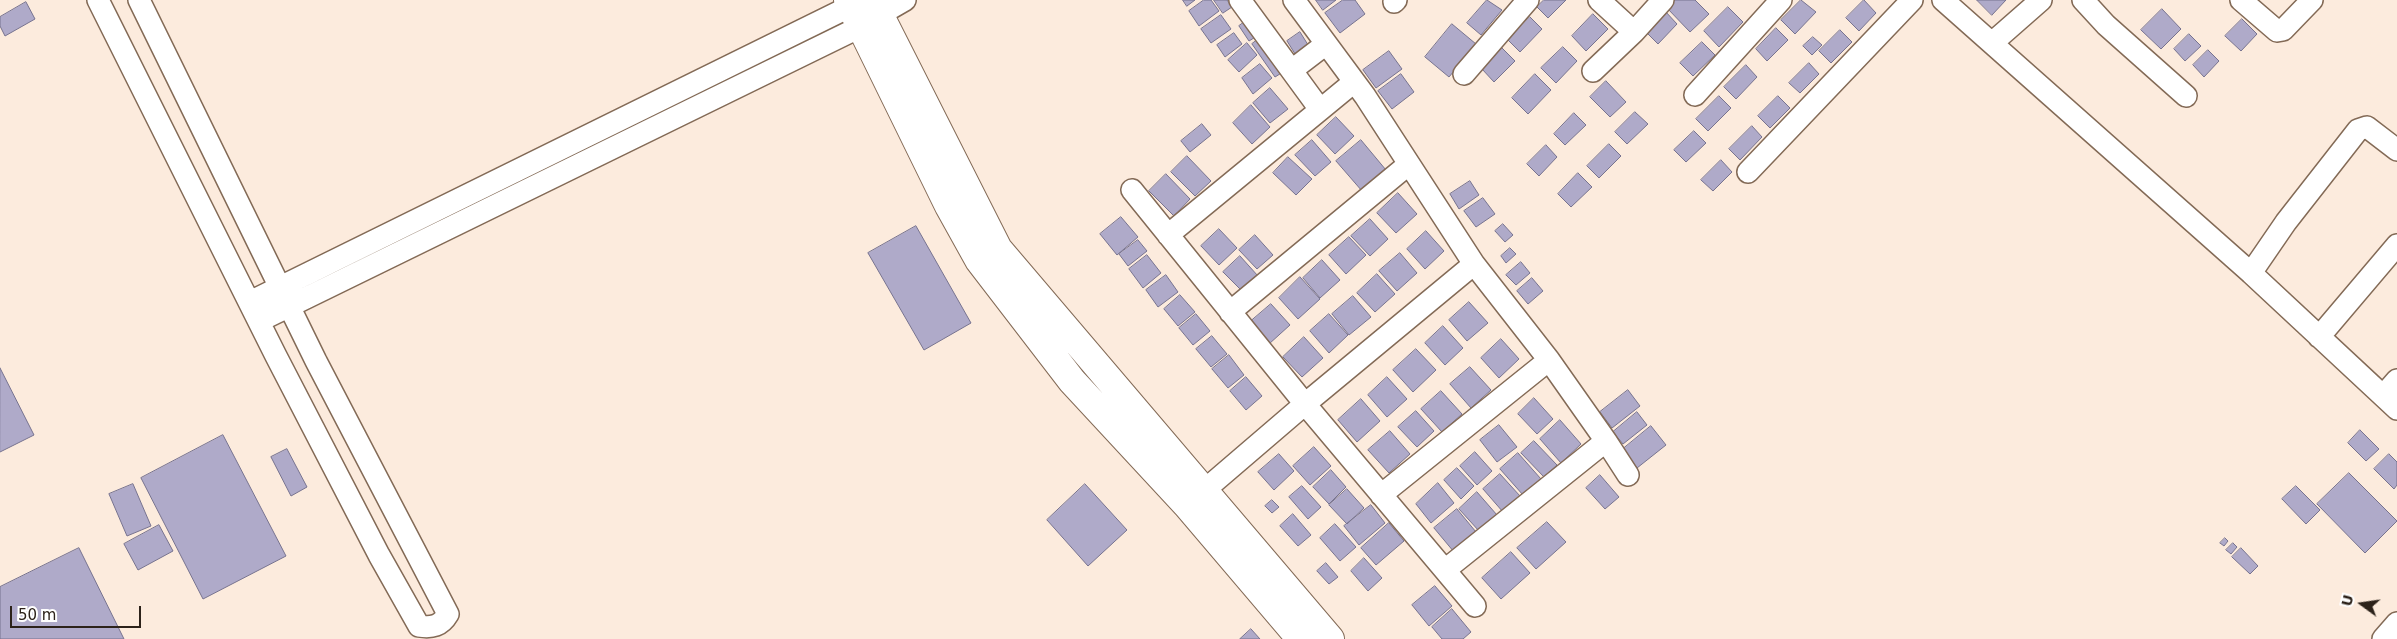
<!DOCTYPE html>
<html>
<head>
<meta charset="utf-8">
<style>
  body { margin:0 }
  #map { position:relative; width:2397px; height:639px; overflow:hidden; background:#fcebdd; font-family:"DejaVu Sans",sans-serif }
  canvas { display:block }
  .north { position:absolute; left:2337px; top:579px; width:50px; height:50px; -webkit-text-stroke:4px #fff; paint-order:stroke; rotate:284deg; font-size:14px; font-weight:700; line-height:20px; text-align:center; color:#2c221a }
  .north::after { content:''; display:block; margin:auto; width:18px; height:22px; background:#2c221a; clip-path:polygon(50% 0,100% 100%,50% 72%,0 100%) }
  .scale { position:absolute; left:10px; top:606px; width:131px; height:22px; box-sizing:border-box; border:2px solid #2c221a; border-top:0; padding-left:6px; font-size:15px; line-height:18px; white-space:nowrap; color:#2c221a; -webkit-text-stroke:4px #fff; paint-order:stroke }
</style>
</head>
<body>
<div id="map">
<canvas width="2397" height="639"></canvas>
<div class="north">U</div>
<div class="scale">50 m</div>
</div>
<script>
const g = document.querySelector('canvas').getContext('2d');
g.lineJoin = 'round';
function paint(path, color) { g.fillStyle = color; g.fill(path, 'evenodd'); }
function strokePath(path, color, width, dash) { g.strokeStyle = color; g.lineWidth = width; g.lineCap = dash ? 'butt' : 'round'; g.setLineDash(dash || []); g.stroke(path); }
const building = new Path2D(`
  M1183,0H1195L1187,6Z
  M1204,0H1211L1219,11L1199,26L1189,11Z
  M1214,0H1227L1232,7L1223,13Z
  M1316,0H1336L1323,10Z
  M1343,0H1355L1365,14L1340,33L1325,13Z
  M1487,0L1502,10L1481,35L1467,23Z
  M1544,0H1566L1548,18L1537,7Z
  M1674,0H1695L1709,14L1690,32L1667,8Z
  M1801,0L1816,12L1795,34L1781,20Z
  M1864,0L1876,13L1859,31L1846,18Z
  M1977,0H2006L1992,15Z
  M26,2L35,19L5,36L0,26V17Z
  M1728,7L1743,22L1719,47L1704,31Z
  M2162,9L2181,29L2161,49L2141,30Z
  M1665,11L1677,24L1658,44L1645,31Z
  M1593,14L1608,29L1586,51L1572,36Z
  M1221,15L1231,29L1211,43L1201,29Z
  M1530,17L1542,29L1520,52L1507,39Z
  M2242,19L2257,34L2241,51L2225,36Z
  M1246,21L1257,36L1249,41L1239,26Z
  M1452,24L1476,44L1460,77L1454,71L1449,77L1425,57Z
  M1776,28L1788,40L1767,61L1756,49Z
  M1840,30L1852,42L1831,63L1819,51Z
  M1300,32L1310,48L1297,57L1287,41Z
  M1234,33L1242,44L1225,57L1217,45Z
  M2189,34L2201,46L2185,61L2174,49Z
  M1813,37L1822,45L1812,55L1803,46Z
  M1260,38L1283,72L1275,77L1252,44Z
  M1702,42L1715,55L1693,76L1680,63Z
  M1247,43L1257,55L1239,72L1228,60Z
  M1563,47L1577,61L1556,83L1541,68Z
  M1502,48L1515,61L1494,82L1482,69Z
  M2208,50L2219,61L2204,77L2193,65Z
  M1389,51L1402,69L1376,88L1363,70Z
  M1809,63L1819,74L1800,93L1789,83Z
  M1260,64L1272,78L1253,94L1242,78Z
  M1746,65L1757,77L1736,99L1724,87Z
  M1401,74L1414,92L1392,109L1378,91Z
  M1535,74L1551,90L1528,114L1512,98Z
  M1606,81L1626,102L1610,117L1590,97Z
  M1270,88L1288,109L1270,123L1253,103Z
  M1719,96L1731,108L1708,131L1696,119Z
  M1778,96L1790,108L1770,128L1758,116Z
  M1251,105L1270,127L1252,144L1233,123Z
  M1635,112L1648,124L1627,144L1615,132Z
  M1574,113L1586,125L1565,145L1554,134Z
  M1336,117L1354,136L1335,154L1317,135Z
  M1202,124L1211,135L1190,152L1181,141Z
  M1752,126L1762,137L1740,160L1729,149Z
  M1694,131L1706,143L1686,162L1674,150Z
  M1312,140L1331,162L1315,176L1295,155Z
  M1361,140L1386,170L1362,191L1336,161Z
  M1609,144L1621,156L1599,178L1587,166Z
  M1546,145L1557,157L1539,176L1527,164Z
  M1187,156L1211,181L1195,196L1171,172Z
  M1288,157L1312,179L1296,195L1273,173Z
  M1721,160L1732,172L1713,191L1701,180Z
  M1578,173L1592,187L1571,207L1558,194Z
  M1166,174L1190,199L1174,216L1149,191Z
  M1470,181L1479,195L1459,209L1450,194Z
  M1398,193L1417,214L1396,233L1377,213Z
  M1483,198L1495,214L1476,227L1464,211Z
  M1121,217L1138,237L1117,255L1100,234Z
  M1370,219L1388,239L1370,256L1351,236Z
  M1503,224L1513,235L1505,242L1495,231Z
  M916,226L971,323L924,350L868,253Z
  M1219,229L1237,248L1219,265L1201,246Z
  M1426,231L1444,251L1425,269L1407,249Z
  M1255,235L1273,255L1257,269L1239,250Z
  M1349,237L1366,255L1346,274L1329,255Z
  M1138,240L1147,251L1128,266L1119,254Z
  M1510,248L1516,254L1506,263L1501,256Z
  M1400,253L1417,273L1397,291L1379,271Z
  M1147,255L1161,273L1143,288L1129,269Z
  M1240,256L1258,276L1242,291L1223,272Z
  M1322,260L1340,280L1320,298L1303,278Z
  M1521,262L1530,273L1516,285L1506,275Z
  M1377,274L1395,294L1375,312L1357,293Z
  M1166,275L1178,292L1158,307L1146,290Z
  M1300,277L1320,299L1298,319L1279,298Z
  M1532,278L1543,291L1528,304L1517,291Z
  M1180,295L1195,312L1178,326L1164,309Z
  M1353,296L1371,317L1349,335L1332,314Z
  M1469,302L1488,323L1467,341L1449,320Z
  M1271,304L1290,325L1269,344L1250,322Z
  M1196,314L1210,331L1193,345L1179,328Z
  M1329,314L1348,335L1329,353L1310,331Z
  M1443,326L1463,348L1445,365L1425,343Z
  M1212,336L1227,354L1211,367L1196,349Z
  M1304,337L1323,358L1302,377L1283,357Z
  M1501,339L1519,359L1499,378L1481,358Z
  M1416,349L1436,370L1413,392L1393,370Z
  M1229,355L1244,375L1228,388L1212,369Z
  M1470,367L1491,390L1471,408L1450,384Z
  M0,368L34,435L0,452Z
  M1246,377L1262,396L1246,410L1230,391Z
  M1387,377L1407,399L1387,417L1368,395Z
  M1628,390L1640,406L1612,428L1600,412Z
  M1441,391L1462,414L1442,432L1421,409Z
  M1534,398L1553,419L1537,434L1518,414Z
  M1361,399L1380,421L1357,442L1338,420Z
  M1416,411L1434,431L1417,447L1398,427Z
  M1637,412L1647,425L1623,444L1613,432Z
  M1560,420L1581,444L1561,463L1540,439Z
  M1499,425L1517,447L1497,462L1480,440Z
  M1651,426L1666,445L1637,468L1623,449Z
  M2360,430L2379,449L2366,461L2348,443Z
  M1390,431L1410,454L1389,473L1368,450Z
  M223,435L286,556L203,599L141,478Z
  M1534,441L1557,465L1544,477L1521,453Z
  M1314,447L1331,466L1310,485L1293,466Z
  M287,449L307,487L291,496L271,457Z
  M1475,452L1492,471L1477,485L1460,466Z
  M1518,453L1541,479L1523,495L1500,469Z
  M1279,454L1294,471L1274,490L1258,472Z
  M2389,454L2397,462V485L2394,489L2374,469Z
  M1457,468L1474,486L1461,499L1444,480Z
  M1331,470L1346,487L1329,504L1313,487Z
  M2349,473L2397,521L2365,553L2317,504Z
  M1500,474L1520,496L1503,512L1483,489Z
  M1600,475L1619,497L1605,509L1586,488Z
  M1438,483L1454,503L1431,523L1416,504Z
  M133,484L151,526L127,536L109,494Z
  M1085,484L1127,530L1088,566L1047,520Z
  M1302,486L1321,507L1308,519L1289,497Z
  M2296,486L2320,510L2306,524L2282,499Z
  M1347,489L1364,508L1347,524L1329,505Z
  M1477,492L1497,515L1479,531L1459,509Z
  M1272,500L1279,507L1272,513L1265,506Z
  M1371,505L1385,523L1359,545L1344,526Z
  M1457,509L1476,532L1454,552L1434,528Z
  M1293,514L1311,535L1298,546L1280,526Z
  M1547,522L1566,542L1536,569L1517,548Z
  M1389,523L1404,541L1376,565L1361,548Z
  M1335,524L1356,547L1340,561L1320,538Z
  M159,525L173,551L138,570L124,544Z
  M2225,538L2228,541L2224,546L2220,543Z
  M2233,543L2237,547L2231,554L2226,550Z
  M79,548L124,639H0V587Z
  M2241,548L2258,566L2250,574L2232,557Z
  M1511,552L1530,573L1501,599L1482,578Z
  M1364,558L1382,578L1368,591L1351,571Z
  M1326,563L1338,577L1329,584L1317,571Z
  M1435,586L1452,606L1429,626L1412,605Z
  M1452,609L1471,632L1463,639H1442L1432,627Z
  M1251,629L1260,639H1240Z`);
paint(building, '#afaac9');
strokePath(building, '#77738f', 1);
const street = new Path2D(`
  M98,0L276,356L379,555L419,626C432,628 441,626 448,614L316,361L139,0
  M1240,0L1319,108
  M1294,0L1365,96L1474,264L1305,404L1475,606
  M1599,0L1634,32
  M1943,0L2251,273L2397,409
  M2083,0L2106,25L2186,96
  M2241,0L2277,31L2283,30L2312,0
  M1394,2L1396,0
  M879,15L905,0
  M1992,43L2041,0
  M1292,70L1326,44
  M1593,71L1634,32L1663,0
  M1464,74L1528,0
  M1695,95L1781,0
  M1748,172L1912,0
  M1132,190L1305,404L1193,500
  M1168,235L1354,82
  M2251,273L2286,222L2358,130L2367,127L2397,150
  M250,302L851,6
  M1230,312L1409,164
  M259,321L860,27
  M2319,337L2397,245
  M2383,396L2397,380
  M1606,441L1628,475
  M1381,495L1549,360
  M1445,570L1606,441L1549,360L1474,264
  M2383,639L2397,623`);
const secondary = new Path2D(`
  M848,0L949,206L979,260L1072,381L1187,505L1301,639
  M872,0L998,249L1330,639`);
strokePath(street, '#836a56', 24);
strokePath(secondary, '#836a56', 30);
strokePath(street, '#fff', 21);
strokePath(secondary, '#fff', 28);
</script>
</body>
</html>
